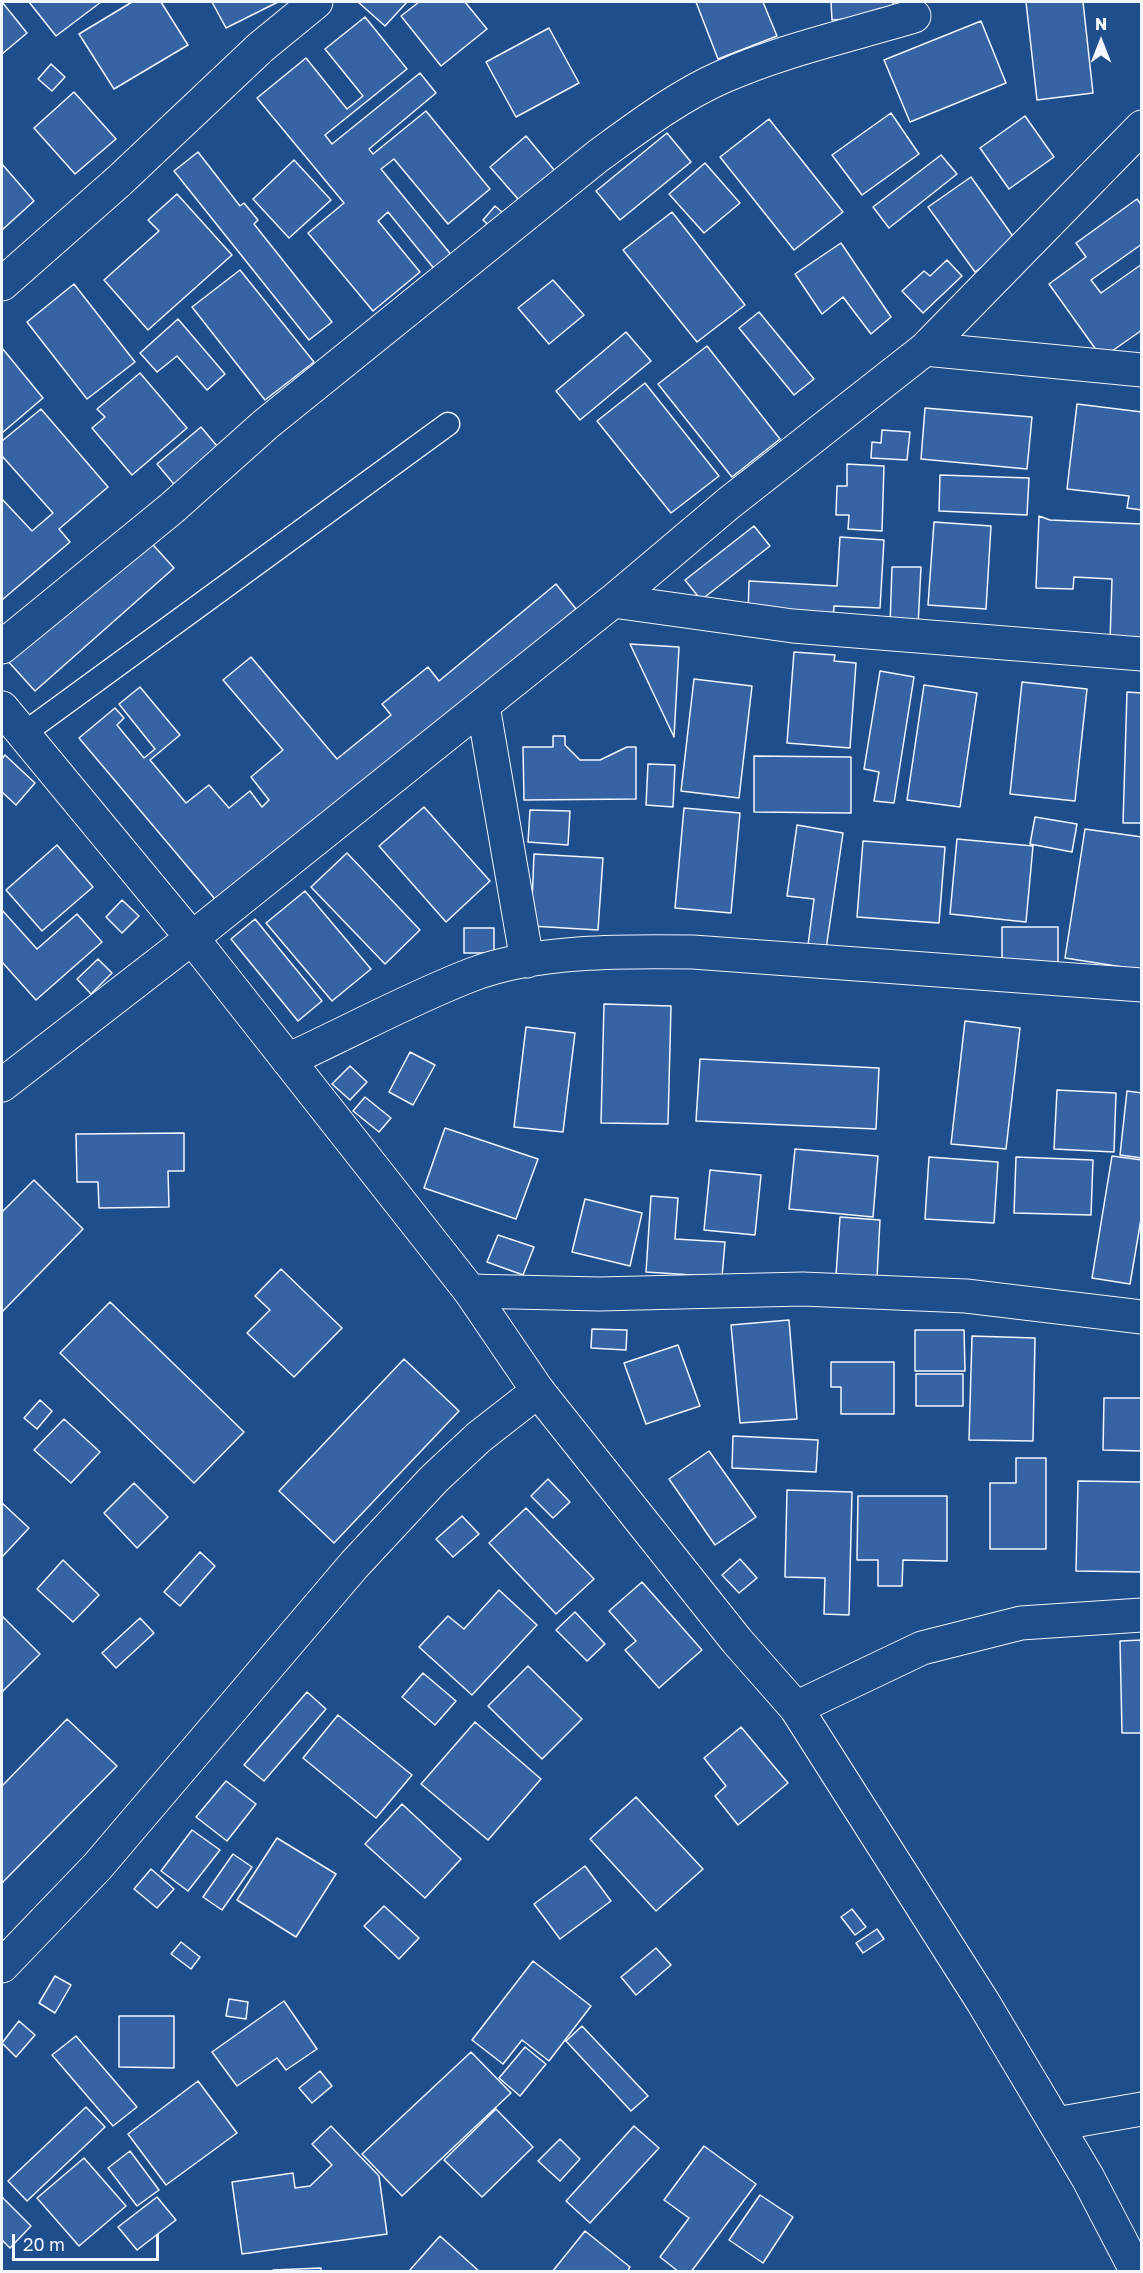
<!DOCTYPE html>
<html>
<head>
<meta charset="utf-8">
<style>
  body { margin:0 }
  #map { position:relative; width:1143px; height:2273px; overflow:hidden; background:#1f4e8c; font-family:"Golos Text",sans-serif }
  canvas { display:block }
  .frame { position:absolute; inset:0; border:3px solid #f2f6ff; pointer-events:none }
  .north { position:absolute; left:1071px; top:12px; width:60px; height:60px; -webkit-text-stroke:4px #1f4e8c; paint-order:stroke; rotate:0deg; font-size:16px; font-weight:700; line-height:24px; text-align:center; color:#f2f6ff }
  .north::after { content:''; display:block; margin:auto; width:21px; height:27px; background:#f2f6ff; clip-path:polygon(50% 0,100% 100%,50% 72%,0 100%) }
  .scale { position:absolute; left:12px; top:2234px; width:147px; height:27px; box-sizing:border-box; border:3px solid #f2f6ff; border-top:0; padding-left:8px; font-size:18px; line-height:21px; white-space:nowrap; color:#f2f6ff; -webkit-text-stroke:4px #1f4e8c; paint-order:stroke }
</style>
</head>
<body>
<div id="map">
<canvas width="1143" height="2273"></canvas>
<div class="frame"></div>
<div class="north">N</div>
<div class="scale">20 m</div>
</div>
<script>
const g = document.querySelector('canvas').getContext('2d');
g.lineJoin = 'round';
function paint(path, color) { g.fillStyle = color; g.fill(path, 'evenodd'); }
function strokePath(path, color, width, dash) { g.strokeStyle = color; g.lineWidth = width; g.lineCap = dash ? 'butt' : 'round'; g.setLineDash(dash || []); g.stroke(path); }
const building = new Path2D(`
  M2,2L27,33L2,54Z
  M29,2H101L56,36Z
  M132,2H161L188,45L114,89L79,34Z
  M212,2H278L226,28Z
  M358,2H407L385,26Z
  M419,2H465L487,29L441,66L401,16Z
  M696,2H763L777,36L718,59Z
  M831,2H893L894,16L832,20Z
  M1026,2H1083L1093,93L1037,100Z
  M365,17L407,69L325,135L332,144L420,73L436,93L369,149L373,154L426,111L490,189L448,224L394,159L381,169L453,257L436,271L388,212L378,221L420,272L373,311L308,233L344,203L257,98L306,58L347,109L363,96L325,49Z
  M981,21L1006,83L910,122L884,60Z
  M549,28L579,83L516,117L486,62Z
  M51,64L65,77L52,91L38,79Z
  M74,92L116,139L75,174L34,128Z
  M891,113L919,154L862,195L832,155Z
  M1025,116L1054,157L1009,189L980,148Z
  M769,119L843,212L794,250L720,157Z
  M667,133L691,162L620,220L596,191Z
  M526,136L560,177L525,207L490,167Z
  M198,152L240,206L244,203L258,220L254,224L332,322L309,340L174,171Z
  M941,155L957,174L889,228L873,207Z
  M294,160L331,200L289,238L253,199Z
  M705,163L740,203L704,233L669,194Z
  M2,164L34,201L2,230Z
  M971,177L1017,242L975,272L928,207Z
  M177,194L232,255L148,330L104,280L159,231L148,220Z
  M1137,199L1142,206V244L1091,280L1101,293L1142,264V330L1102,358L1049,284L1086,257L1076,243Z
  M495,206L509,218L497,233L483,220Z
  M672,212L745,305L697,342L623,250Z
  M841,243L891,317L871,334L843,297L822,314L795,274Z
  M947,260L962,276L923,313L902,291L924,271L930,276Z
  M240,270L314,362L265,400L192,307Z
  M553,280L584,315L549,344L518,308Z
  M74,284L135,362L87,399L27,322Z
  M759,312L814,379L794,395L739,328Z
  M178,319L225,374L207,390L177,356L157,372L140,353Z
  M626,332L651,361L580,420L556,391Z
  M707,346L780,439L732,477L658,384Z
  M2,348L43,398L2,433Z
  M140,373L187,428L132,475L92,428L105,417L97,409Z
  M645,383L719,476L671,513L597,421Z
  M1077,404L1142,412V510L1127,508L1129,496L1067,489Z
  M925,408L1032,417L1027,469L921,459Z
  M41,409L108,487L59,529L70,542L2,600V499L32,531L53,513L2,456V441Z
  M201,427L222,452L178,489L157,464Z
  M882,430L910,432L907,460L871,458L872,442L881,443Z
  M847,464L884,466L882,531L848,529L849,515H836L837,486H847Z
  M940,475L1029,478L1027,515L939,511Z
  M1039,516L1050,520L1142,524V643L1110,641L1112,579L1074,577L1073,589L1036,588Z
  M934,522L991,526L986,609L928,605Z
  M754,526L770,546L701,600L685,580Z
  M145,536L174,568L35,691L5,658Z
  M840,537L884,540L880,608L834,606L833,621L748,615L749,581L837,586Z
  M892,567H921L918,626L890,625Z
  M556,584L576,609L220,905L79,738L115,708L124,718L117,725L144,758L155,749L119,704L140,687L180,735L150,760L186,803L209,785L229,808L250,791L262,807L269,800L251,777L283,750L223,680L251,657L337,759L391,715L382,704L428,667L439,681Z
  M630,644L679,647L674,737Z
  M794,652L835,655L834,661L856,663L850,748L787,743Z
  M880,671L914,677L894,803L874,801L879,772L864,769Z
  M694,679L752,686L739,798L681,791Z
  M1022,682L1087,689L1075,801L1010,794Z
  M924,685L977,693L960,807L907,800Z
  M1127,692L1142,693V823H1123Z
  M553,736H565V745L580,760H600L627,747H636V799L524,800L523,747H553Z
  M5,755L35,783L16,805L2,792V759Z
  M754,756L851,757V813L754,812Z
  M648,764L675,765L673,807L646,805Z
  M424,807L490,881L446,922L379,846Z
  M684,808L740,813L731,913L675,908Z
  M530,810L570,811L568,845L528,842Z
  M1035,817L1077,824L1072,852L1030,844Z
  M797,825L843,833L825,956L807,953L814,899L787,896Z
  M1085,829L1142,837V970L1065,958Z
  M957,839L1033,846L1026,922L950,914Z
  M863,841L945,847L939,923L857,917Z
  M57,845L93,887L42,931L6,890Z
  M347,853L420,930L385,964L311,887Z
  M534,854L603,858L598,930L531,926Z
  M305,891L371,969L332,1001L266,923Z
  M122,900L139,916L122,933L106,917Z
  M2,910L37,949L77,914L102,942L36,1000L2,962Z
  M255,919L322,1001L298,1021L231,939Z
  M1002,927H1058V967L1002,966Z
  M464,928H494V953H464Z
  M98,959L112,973L91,994L77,979Z
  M604,1004L671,1006L668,1124L601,1123Z
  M965,1021L1020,1028L1006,1149L951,1144Z
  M526,1027L575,1033L563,1132L514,1127Z
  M410,1052L435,1065L413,1105L389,1092Z
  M700,1059L879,1068L876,1129L696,1121Z
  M350,1066L367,1082L350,1100L332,1084Z
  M1057,1090L1116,1093L1114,1152L1054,1149Z
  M1127,1091L1142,1093V1158L1120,1155Z
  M365,1097L391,1118L379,1132L353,1111Z
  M445,1128L538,1159L516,1219L424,1188Z
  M184,1133V1171H168L169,1207L99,1208L98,1182H77L76,1134Z
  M795,1149L878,1156L873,1217L789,1209Z
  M1112,1156L1142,1160V1213L1130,1284L1092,1278Z
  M929,1157L998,1162L994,1223L925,1219Z
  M1016,1157L1093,1160L1091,1215L1014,1213Z
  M710,1170L761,1175L755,1235L704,1230Z
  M34,1180L83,1229L2,1312V1212Z
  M651,1196L678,1198L675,1239L725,1242L722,1277L646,1272Z
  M585,1199L642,1213L630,1266L572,1252Z
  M840,1217L880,1220L877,1278L836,1275Z
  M498,1235L534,1247L523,1275L487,1262Z
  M281,1269L342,1328L294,1377L247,1333L270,1310L255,1296Z
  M110,1302L244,1432L194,1483L60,1353Z
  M789,1320L797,1419L740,1423L731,1325Z
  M592,1329L627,1330L626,1350L591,1348Z
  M915,1330H964L965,1371H915Z
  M972,1336L1035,1338L1033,1441L969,1440Z
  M678,1345L700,1406L646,1424L624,1363Z
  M404,1359L459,1411L334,1543L279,1491Z
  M831,1362H894V1414H841V1387H831Z
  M916,1374H963V1406H916Z
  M1104,1398H1142V1451L1103,1450Z
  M40,1400L52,1411L37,1429L24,1418Z
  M64,1419L100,1452L71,1483L34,1450Z
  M733,1436L818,1440L816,1472L732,1468Z
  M709,1451L756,1517L715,1545L669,1479Z
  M1016,1458H1046V1549H990V1483H1016Z
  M548,1479L570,1502L553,1518L531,1496Z
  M1078,1481L1142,1482V1572L1076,1571Z
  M134,1483L168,1517L137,1548L104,1513Z
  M787,1490L852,1492L849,1615L824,1614L825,1578L785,1577Z
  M858,1496H947V1561L903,1560L902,1586H878V1560H857Z
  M2,1503L29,1528L2,1557Z
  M526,1508L594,1579L556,1614L489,1543Z
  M462,1516L479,1534L453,1557L436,1539Z
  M200,1552L215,1566L180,1606L164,1592Z
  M740,1559L757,1578L739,1593L722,1575Z
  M63,1560L99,1595L73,1622L37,1589Z
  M642,1582L702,1650L659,1688L625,1650L636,1641L609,1611Z
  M499,1590L537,1625L472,1695L419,1647L448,1616L464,1629Z
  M575,1612L605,1644L587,1661L556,1630Z
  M2,1616L40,1654L2,1692Z
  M140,1618L154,1633L116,1668L102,1653Z
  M1142,1640V1733H1122L1120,1641Z
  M528,1666L582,1719L542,1759L488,1706Z
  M423,1673L456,1701L435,1725L402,1697Z
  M307,1692L326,1709L264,1781L244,1765Z
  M338,1715L412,1775L376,1818L303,1758Z
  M67,1719L117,1766L2,1883V1786Z
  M475,1722L541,1779L488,1840L421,1784Z
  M741,1727L788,1783L738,1825L715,1796L726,1786L704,1758Z
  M226,1781L256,1804L227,1841L196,1817Z
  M636,1797L703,1869L656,1911L590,1839Z
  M402,1804L461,1859L425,1898L365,1844Z
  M192,1830L220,1850L188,1891L161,1871Z
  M277,1838L336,1874L296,1937L237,1900Z
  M233,1854L252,1867L222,1910L203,1897Z
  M585,1866L611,1901L560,1939L534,1904Z
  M151,1869L174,1889L157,1908L134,1889Z
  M384,1906L419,1938L399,1959L364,1926Z
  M852,1909L866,1927L855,1935L841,1917Z
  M877,1929L884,1939L863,1953L856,1943Z
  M181,1942L200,1957L191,1969L171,1954Z
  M656,1948L671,1965L636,1995L621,1977Z
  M533,1961L591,2006L549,2061L522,2040L503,2064L472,2040Z
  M55,1976L71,1985L55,2013L39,2003Z
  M229,1999L248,2002L246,2019L226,2016Z
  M284,2001L317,2049L286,2070L277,2058L237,2086L212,2052Z
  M119,2016H174V2068L119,2067Z
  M19,2021L35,2035L16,2057L2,2043Z
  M582,2026L648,2096L631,2111L566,2041Z
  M76,2036L137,2107L113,2126L52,2055Z
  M525,2047L546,2064L520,2096L499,2078Z
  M471,2052L511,2093L402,2196L362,2154Z
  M320,2071L332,2086L312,2103L299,2088Z
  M198,2081L237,2133L166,2185L128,2134Z
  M86,2107L105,2127L27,2201L8,2181Z
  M496,2109L533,2147L482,2197L444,2160Z
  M331,2126L379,2176L387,2234L242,2254L232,2182L293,2173L295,2188L310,2186L332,2165L312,2144Z
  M634,2126L659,2148L590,2223L566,2201Z
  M560,2139L580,2159L560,2181L538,2161Z
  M704,2146L756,2184L691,2272H679L660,2257L689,2218L664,2200Z
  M130,2151L159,2190L137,2206L108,2168Z
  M84,2158L126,2206L79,2246L37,2198Z
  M760,2195L793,2217L763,2263L729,2240Z
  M2,2197L31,2226L10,2248L2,2240Z
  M157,2197L176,2220L137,2250L118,2227Z
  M585,2231L630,2267L627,2272H552Z
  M440,2236L480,2272L409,2271Z
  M321,2268V2272H273V2270Z`);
paint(building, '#3563a3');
strokePath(building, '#f2f6ff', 1.5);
const lane = new Path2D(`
  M23,734L448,424`);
const street = new Path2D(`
  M2,284L119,181L261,47L316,2
  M925,349L1142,370
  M613,601L793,626L1142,654
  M2,647L172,508L266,424L598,156C638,127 677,97 722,77C783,50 851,35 914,16
  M483,706L527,961
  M288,1060C349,1032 409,999 471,975C535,950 626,951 693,952L1142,985
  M2,1085L192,938L613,601L729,503L925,349L1142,127
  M470,1291L599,1294L803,1289L966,1296L1142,1317
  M796,1708L922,1648L1021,1623L1142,1615
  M2,1966L97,1867L354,1565L434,1479L479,1437L538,1391
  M1056,2124L1142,2109`);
const secondary = new Path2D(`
  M2,708L192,938L470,1291L538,1391L737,1641L796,1708L983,2002L1088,2178L1137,2272`);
strokePath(lane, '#f2f6ff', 25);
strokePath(street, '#f2f6ff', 35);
strokePath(secondary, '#f2f6ff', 35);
strokePath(lane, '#1f4e8c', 22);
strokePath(street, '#1f4e8c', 33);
strokePath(secondary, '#1f4e8c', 33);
</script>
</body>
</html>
